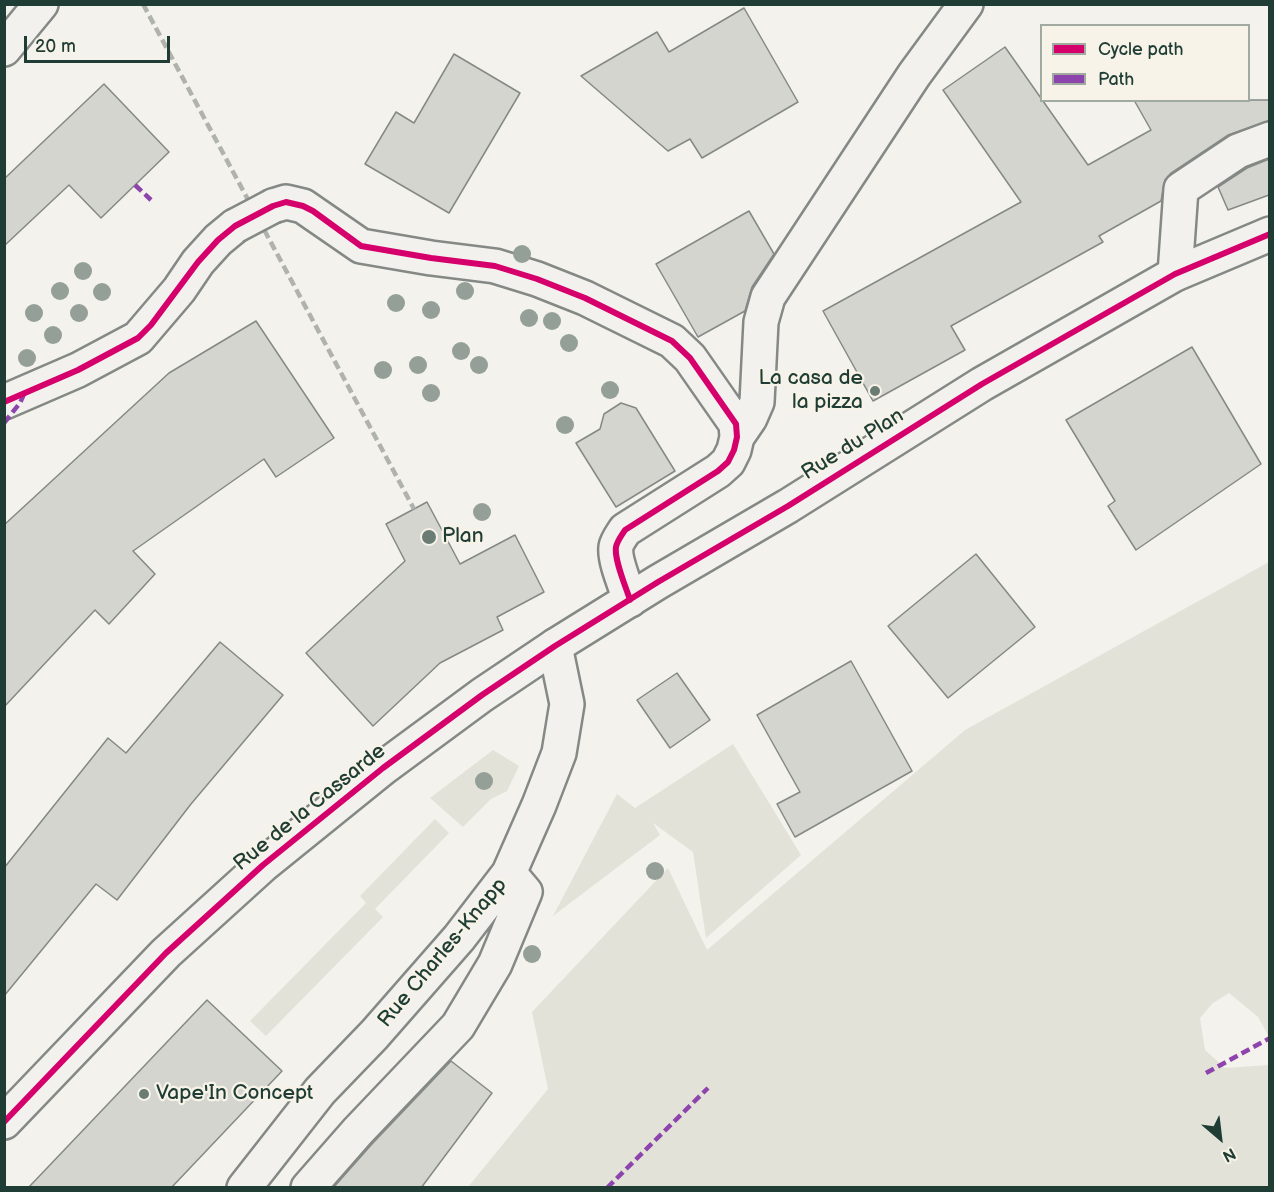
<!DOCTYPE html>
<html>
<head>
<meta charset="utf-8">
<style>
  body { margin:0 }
  #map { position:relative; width:1274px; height:1192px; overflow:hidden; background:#f4f2ec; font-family:"Balsamiq Sans",sans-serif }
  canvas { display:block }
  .frame { position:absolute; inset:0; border:6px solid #1f3d34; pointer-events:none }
  .legend { position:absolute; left:1040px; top:24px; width:210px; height:78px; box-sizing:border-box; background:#f7f3e8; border:2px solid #a1aaa0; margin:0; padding:8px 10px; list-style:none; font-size:18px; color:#1f3d34 }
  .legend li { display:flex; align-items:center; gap:12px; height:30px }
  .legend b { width:30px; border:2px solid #a1aaa0 }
  .north { position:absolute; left:1190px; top:1108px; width:60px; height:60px; -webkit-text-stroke:4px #f7f3e8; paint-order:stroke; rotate:152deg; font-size:16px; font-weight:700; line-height:24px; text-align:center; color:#1f3d34 }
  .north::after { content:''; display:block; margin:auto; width:21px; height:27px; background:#1f3d34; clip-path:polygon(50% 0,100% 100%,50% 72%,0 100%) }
  .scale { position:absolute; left:24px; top:36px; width:146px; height:27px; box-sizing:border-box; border:3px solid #1f3d34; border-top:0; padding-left:8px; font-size:18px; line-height:21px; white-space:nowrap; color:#1f3d34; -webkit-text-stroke:4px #f7f3e8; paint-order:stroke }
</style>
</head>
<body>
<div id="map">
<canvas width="1274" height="1192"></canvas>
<div class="frame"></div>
<ul class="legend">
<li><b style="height:8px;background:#d6006c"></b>Cycle path</li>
<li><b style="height:8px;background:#8e44ad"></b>Path</li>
</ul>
<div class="north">N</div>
<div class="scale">20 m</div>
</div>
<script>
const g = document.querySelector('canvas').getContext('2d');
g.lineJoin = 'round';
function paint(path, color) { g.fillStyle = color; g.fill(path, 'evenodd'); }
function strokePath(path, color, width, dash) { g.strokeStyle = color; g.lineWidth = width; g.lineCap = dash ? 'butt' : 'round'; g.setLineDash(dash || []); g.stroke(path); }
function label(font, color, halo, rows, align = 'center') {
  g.font = font + ' "Balsamiq Sans",sans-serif'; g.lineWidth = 4.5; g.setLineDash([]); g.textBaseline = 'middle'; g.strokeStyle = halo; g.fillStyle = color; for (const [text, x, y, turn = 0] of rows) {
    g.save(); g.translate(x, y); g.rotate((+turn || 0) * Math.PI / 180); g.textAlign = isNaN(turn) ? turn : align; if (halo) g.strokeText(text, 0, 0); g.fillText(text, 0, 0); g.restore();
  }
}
paint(new Path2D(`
  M1269,562V1037L1258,1017L1229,993L1213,1003L1200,1018L1205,1050L1225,1068L1269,1065V1187H468L548,1089L532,1012L668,868L707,950L965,730Z
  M733,744L801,855L706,938L693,852L653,823L660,835L553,916L617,794L635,808Z
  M493,750L519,766L507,791L491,799L463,827L430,798Z
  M435,819L449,833L375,909L383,917L266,1036L250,1021L366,903L360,896Z`), '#e2e2d9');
const building = new Path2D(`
  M744,8L798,102L702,158L690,139L668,151L581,76L657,32L669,52Z
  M1005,47L1088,165L1151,130L1134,100H1269V121L1228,135L1171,173L1165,180L1161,201L1099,236L1103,242L951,326L965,350L873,401L823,311L1021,202L943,90Z
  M454,54L520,93L449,213L365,164L396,112L414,123Z
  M104,84L169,152L101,218L69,185L4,246V179Z
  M1269,159V195L1228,210L1218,187L1247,168Z
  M749,211L774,254L752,287L745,311L698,337L656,264Z
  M256,321L334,438L276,477L264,459L133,551L155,574L109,624L95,610L4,707V525L169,373Z
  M1192,347L1261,464L1136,550L1108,506L1115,501L1066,420Z
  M621,403L636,408L675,471L616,507L576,443L600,429L604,414Z
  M427,502L460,564L515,535L544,592L497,617L503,630L440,663L373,726L306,653L405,561L386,524Z
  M976,554L1035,627L948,698L888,626Z
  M220,642L283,695L191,804L117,900L96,884L4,996V868L108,738L126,753Z
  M851,661L912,771L795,837L777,804L800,792L757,715Z
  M677,673L710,720L670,748L637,700Z
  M207,1000L282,1071L171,1188H28Z
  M451,1061L492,1093L421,1188H333L372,1144Z`);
paint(building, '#d5d5d0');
strokePath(building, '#848985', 1.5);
const minor = new Path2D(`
  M4,49L41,4
  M273,206L286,202L303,206L361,246L431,258L495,266L537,279L585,298L672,341L690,358L736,424L737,437L734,450L728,462L718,471L625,530C622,535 617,541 616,547C614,560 626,587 630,600
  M1175,274L1181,189L1238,151L1270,139
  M4,402L78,370L138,338L179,290L198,262L218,240L235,226
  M737,437L750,418L757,402L761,322L768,297L914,75L966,4
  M244,1188L320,1091L374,1035L459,938L509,873L539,805L559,753L567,704L555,646
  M308,1188L358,1131L458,1026L495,964L525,892L509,873`);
const major = new Path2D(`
  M4,1122L166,953L263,865L383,768L482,695L555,646L658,582L788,506L982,384L1175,274L1270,234`);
strokePath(minor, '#848985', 38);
strokePath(major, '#848985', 38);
strokePath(minor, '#f2f1ed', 33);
strokePath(major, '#f2f1ed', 33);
strokePath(new Path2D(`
  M143,4L414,509`), '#b0b2ae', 4.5, [9, 4.5]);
const minorBridge = new Path2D(`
  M235,226L273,206`);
strokePath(minorBridge, '#848985', 38, []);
strokePath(minorBridge, '#f2f1ed', 33);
strokePath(new Path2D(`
  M135,185L151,200
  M4,423L20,403L24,394
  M1206,1073L1270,1038
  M607,1188L708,1088`), '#8e44ad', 4.5, [9, 4.5]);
strokePath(new Path2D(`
  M4,402L78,370L138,338L151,325L198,262L218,240L235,226L273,206L286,202L303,206L313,211L361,246L431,258L495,266L537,279L585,298L672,341L690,358L736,424L737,437L734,450L728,462L718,471L625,530C622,535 617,541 616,547C614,560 626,587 630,600
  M4,1122L166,953L263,865L383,768L482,695L555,646L658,582L788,506L982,384L1175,274L1270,234`), '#d6006c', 6);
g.fillStyle = '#939f97';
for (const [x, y] of [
  [522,254],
  [83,271],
  [60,291],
  [465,291],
  [102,292],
  [396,303],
  [431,310],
  [34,313],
  [79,313],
  [529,318],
  [552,321],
  [53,335],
  [569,343],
  [461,351],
  [27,358],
  [418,365],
  [479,365],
  [383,370],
  [610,390],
  [431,393],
  [565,425],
  [482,512],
  [484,781],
  [655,871],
  [532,954]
]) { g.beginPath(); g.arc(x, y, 9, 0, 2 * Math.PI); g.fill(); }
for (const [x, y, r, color] of [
  [875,391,6,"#6a7c74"],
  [429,537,8,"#6a7c74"],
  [144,1094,6,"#6a7c74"]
]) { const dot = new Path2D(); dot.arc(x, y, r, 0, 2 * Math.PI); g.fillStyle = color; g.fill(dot); strokePath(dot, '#f7f3e8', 2); }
label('21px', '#1f3d34', '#f7f3e8', [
  ["La casa de",863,379,"right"],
  ["la pizza",863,403,"right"],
  ["Plan",442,537],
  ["Vape'In Concept",156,1094]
], 'left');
label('21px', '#1f3d34', '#f7f3e8', [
  ["Rue du Plan",853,445,-32],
  ["Rue de la Cassarde",310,808,-39],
  ["Rue Charles-Knapp",443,953,-50]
]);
</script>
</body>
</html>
